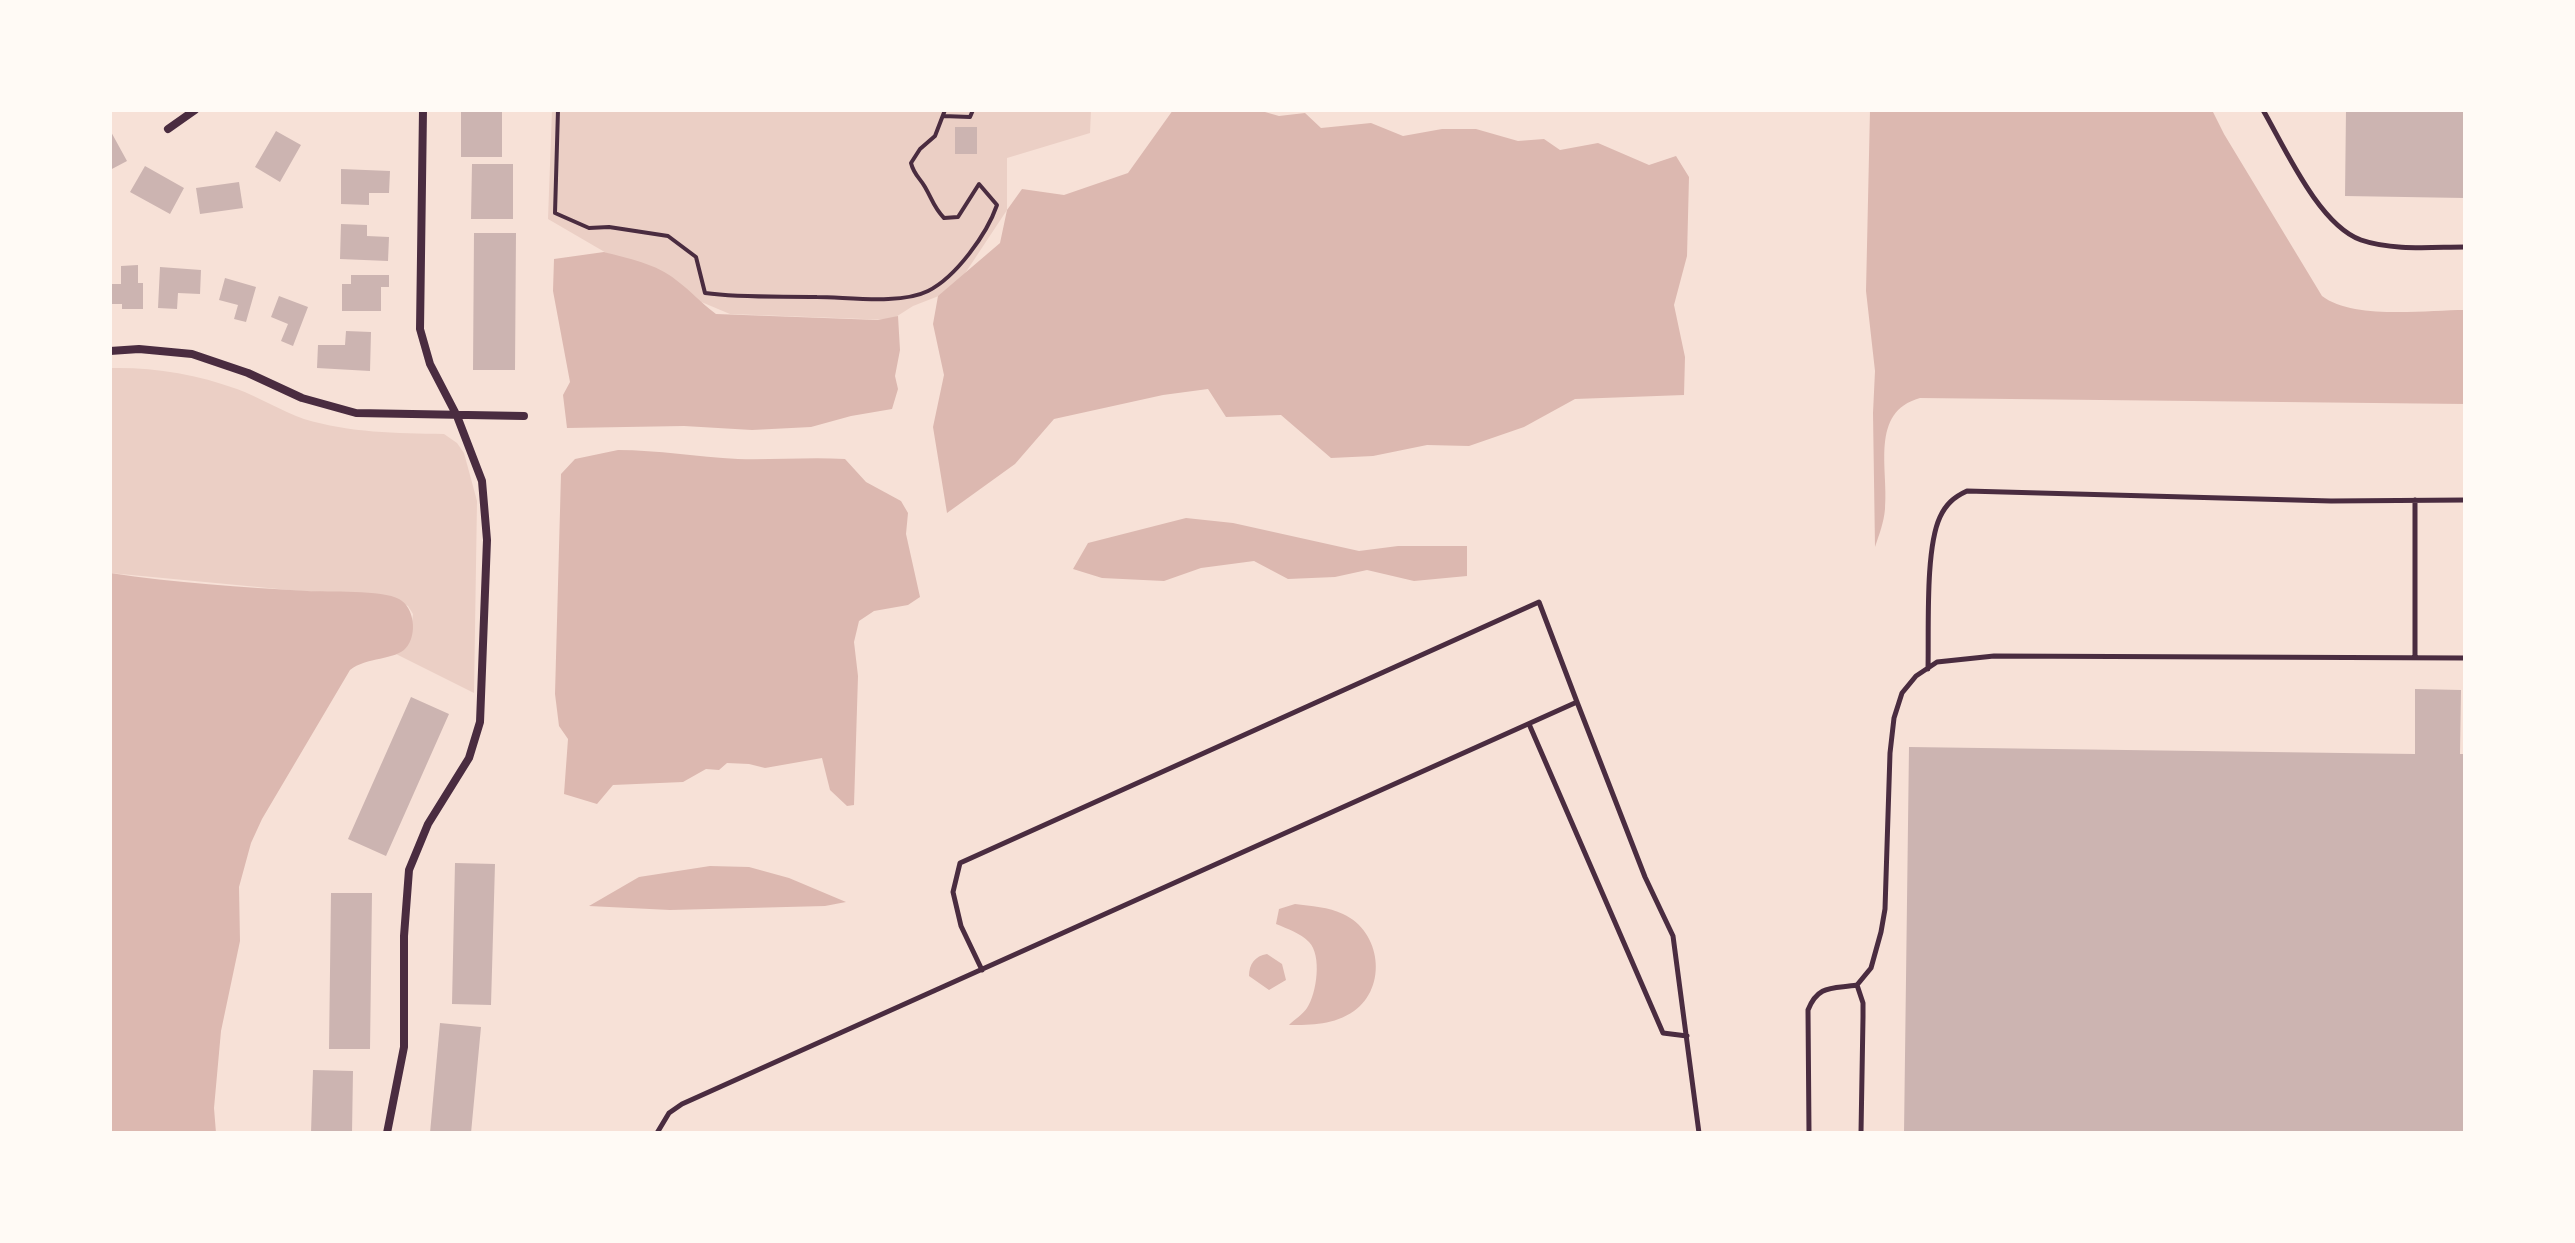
<!DOCTYPE html>
<html>
<head>
<meta charset="utf-8">
<style>
  body { margin:0 }
  #map { position:relative; width:2575px; height:1243px; overflow:hidden; background:#f7e1d7; font-family:"Public Sans",sans-serif }
  canvas { display:block }
  .frame { position:absolute; inset:0; border:112px solid #fffaf5; pointer-events:none }
</style>
</head>
<body>
<div id="map">
<canvas width="2575" height="1243"></canvas>
<div class="frame"></div>
</div>
<script>
const g = document.querySelector('canvas').getContext('2d');
g.lineJoin = 'round';
function paint(path, color) { g.fillStyle = color; g.fill(path, 'evenodd'); }
function strokePath(path, color, width, dash) { g.strokeStyle = color; g.lineWidth = width; g.lineCap = dash ? 'butt' : 'round'; g.setLineDash(dash || []); g.stroke(path); }
paint(new Path2D(`
  M552,110H1091L1090,133L1007,158V210L954,290L913,306L891,320L730,314L663,286L548,219Z
  M110,368C153,367 196,374 237,389C259,397 281,411 304,419C350,433 396,433 444,434L457,443L464,453L477,501L474,693L396,654L406,648L410,639L413,614L408,606L382,595L300,591L110,573Z`), '#ebcfc5');
paint(new Path2D(`
  M1173,110H1258L1279,116L1305,113L1321,128L1371,123L1403,136L1442,129H1476L1518,141L1544,139L1560,150L1598,143L1649,165L1676,156L1689,177L1687,256L1674,305L1685,357L1684,395L1575,399L1524,427L1469,446L1427,445L1373,456L1331,458L1281,415L1226,417L1208,389L1163,395L1054,419L1015,464L947,513L933,427L944,375L933,324L938,296L1000,243L1007,210L1022,189L1064,195L1128,173Z
  M1870,110H2212L2224,134L2322,296C2353,320 2426,310 2465,310V404L1920,398C1869,412 1889,470 1885,509C1884,522 1879,535 1875,547L1873,413L1875,371L1866,291Z
  M604,252C627,258 657,264 676,280C690,290 701,303 716,314L878,320L898,316L900,350L895,376L898,389L892,409L851,416L811,427L752,430L684,426L567,428L563,395L570,382L553,291L554,259Z
  M618,450C658,450 697,457 738,459C773,460 809,457 845,459L866,482L901,501L908,513L906,534L920,597L908,605L874,611L859,621L854,642L858,676L854,805L847,806L830,790L822,758L765,768L749,764L727,763L719,770L706,769L683,782L613,785L597,804L564,794L568,739L559,726L555,694L561,474L575,459Z
  M1186,518L1233,523L1359,551L1398,546H1467V576L1414,581L1367,570L1335,577L1288,579L1254,561L1201,568L1164,581L1102,578L1073,569L1088,543Z
  M110,573C175,583 242,587 307,591C327,592 383,590 399,599C414,607 418,634 406,648C396,660 366,657 350,670L262,819L251,843L239,887L240,941L221,1031L214,1108L216,1133H110Z
  M710,866L749,867L789,878L846,902L825,906L670,910L589,906L639,877Z
  M1295,904C1311,906 1329,907 1343,914C1381,931 1388,987 1354,1011C1334,1025 1312,1025 1289,1025C1294,1020 1303,1014 1307,1008C1317,993 1322,955 1309,942C1300,933 1288,929 1276,924L1279,909Z
  M1267,954L1282,964L1286,980L1269,990L1249,976C1249,964 1255,956 1267,954Z`), '#dcb8b0');
paint(new Path2D(`
  M461,110H502V157H461Z
  M2346,110H2465V198L2345,196Z
  M955,127H977V154H955Z
  M110,130L127,161L110,170Z
  M276,131L301,145L280,182L255,167Z
  M472,164H513V219H471Z
  M145,166L184,188L170,214L130,192Z
  M341,169L390,171L389,193H369V205L341,204Z
  M239,182L243,208L200,214L196,188Z
  M341,224L367,225V236L389,237L388,261L340,259Z
  M474,233H516L515,370H473Z
  M138,265V283H143V309H122V304H110V284H121V266Z
  M160,267L201,270L200,294L178,293L177,309L158,308Z
  M351,275H389V287H381V311H342V284H351Z
  M225,278L256,287L246,322L234,319L238,305L219,300Z
  M279,296L308,307L293,346L281,341L288,324L271,317Z
  M346,331L371,332L370,371L317,368L318,345H345Z
  M2415,689L2461,690L2460,754H2465V1133H1904L1909,747L2415,754Z
  M411,697L449,714L386,856L348,839Z
  M455,863L495,864L491,1005L452,1004Z
  M331,893H372L370,1049H329Z
  M440,1023L481,1027L471,1133H430Z
  M313,1070L353,1071L352,1133H311Z`), '#ccb4b1');
strokePath(new Path2D(`
  M558,110L555,213L589,228L609,227L668,236L696,257L705,293C742,298 779,296 817,297C847,297 900,305 928,291C956,277 987,234 997,205L979,184L958,217L944,218C934,208 932,199 925,187C920,178 914,175 911,163L920,149L935,136L945,110
  M943,116L970,117L973,110`), '#4a2c40', 4);
strokePath(new Path2D(`
  M2263,110C2285,148 2319,225 2361,240C2393,251 2432,247 2465,247
  M2415,657V500
  M1928,669C1929,630 1925,549 1940,517C1946,504 1954,497 1967,491L2331,501L2465,500
  M1529,724L1663,1033L1687,1036
  M982,970L961,926L953,892L960,863L1539,602L1577,702
  M1857,985L1863,1003V1017L1861,1133
  M657,1133L669,1113L682,1104L1577,702L1645,877L1673,936L1699,1133
  M1809,1133L1808,1010C1818,984 1833,989 1857,985L1871,968L1881,932L1885,909L1890,753L1894,718L1902,693L1916,676L1937,662L1994,656L2465,658`), '#4a2c40', 5);
strokePath(new Path2D(`
  M168,129L195,110
  M110,351L139,349L192,354L248,373L302,398L356,413L524,416
  M387,1133L404,1047V936L409,870L428,824L469,758L480,722L487,540L482,481L457,416L430,364L420,329L423,110`), '#4a2c40', 8);
</script>
</body>
</html>
